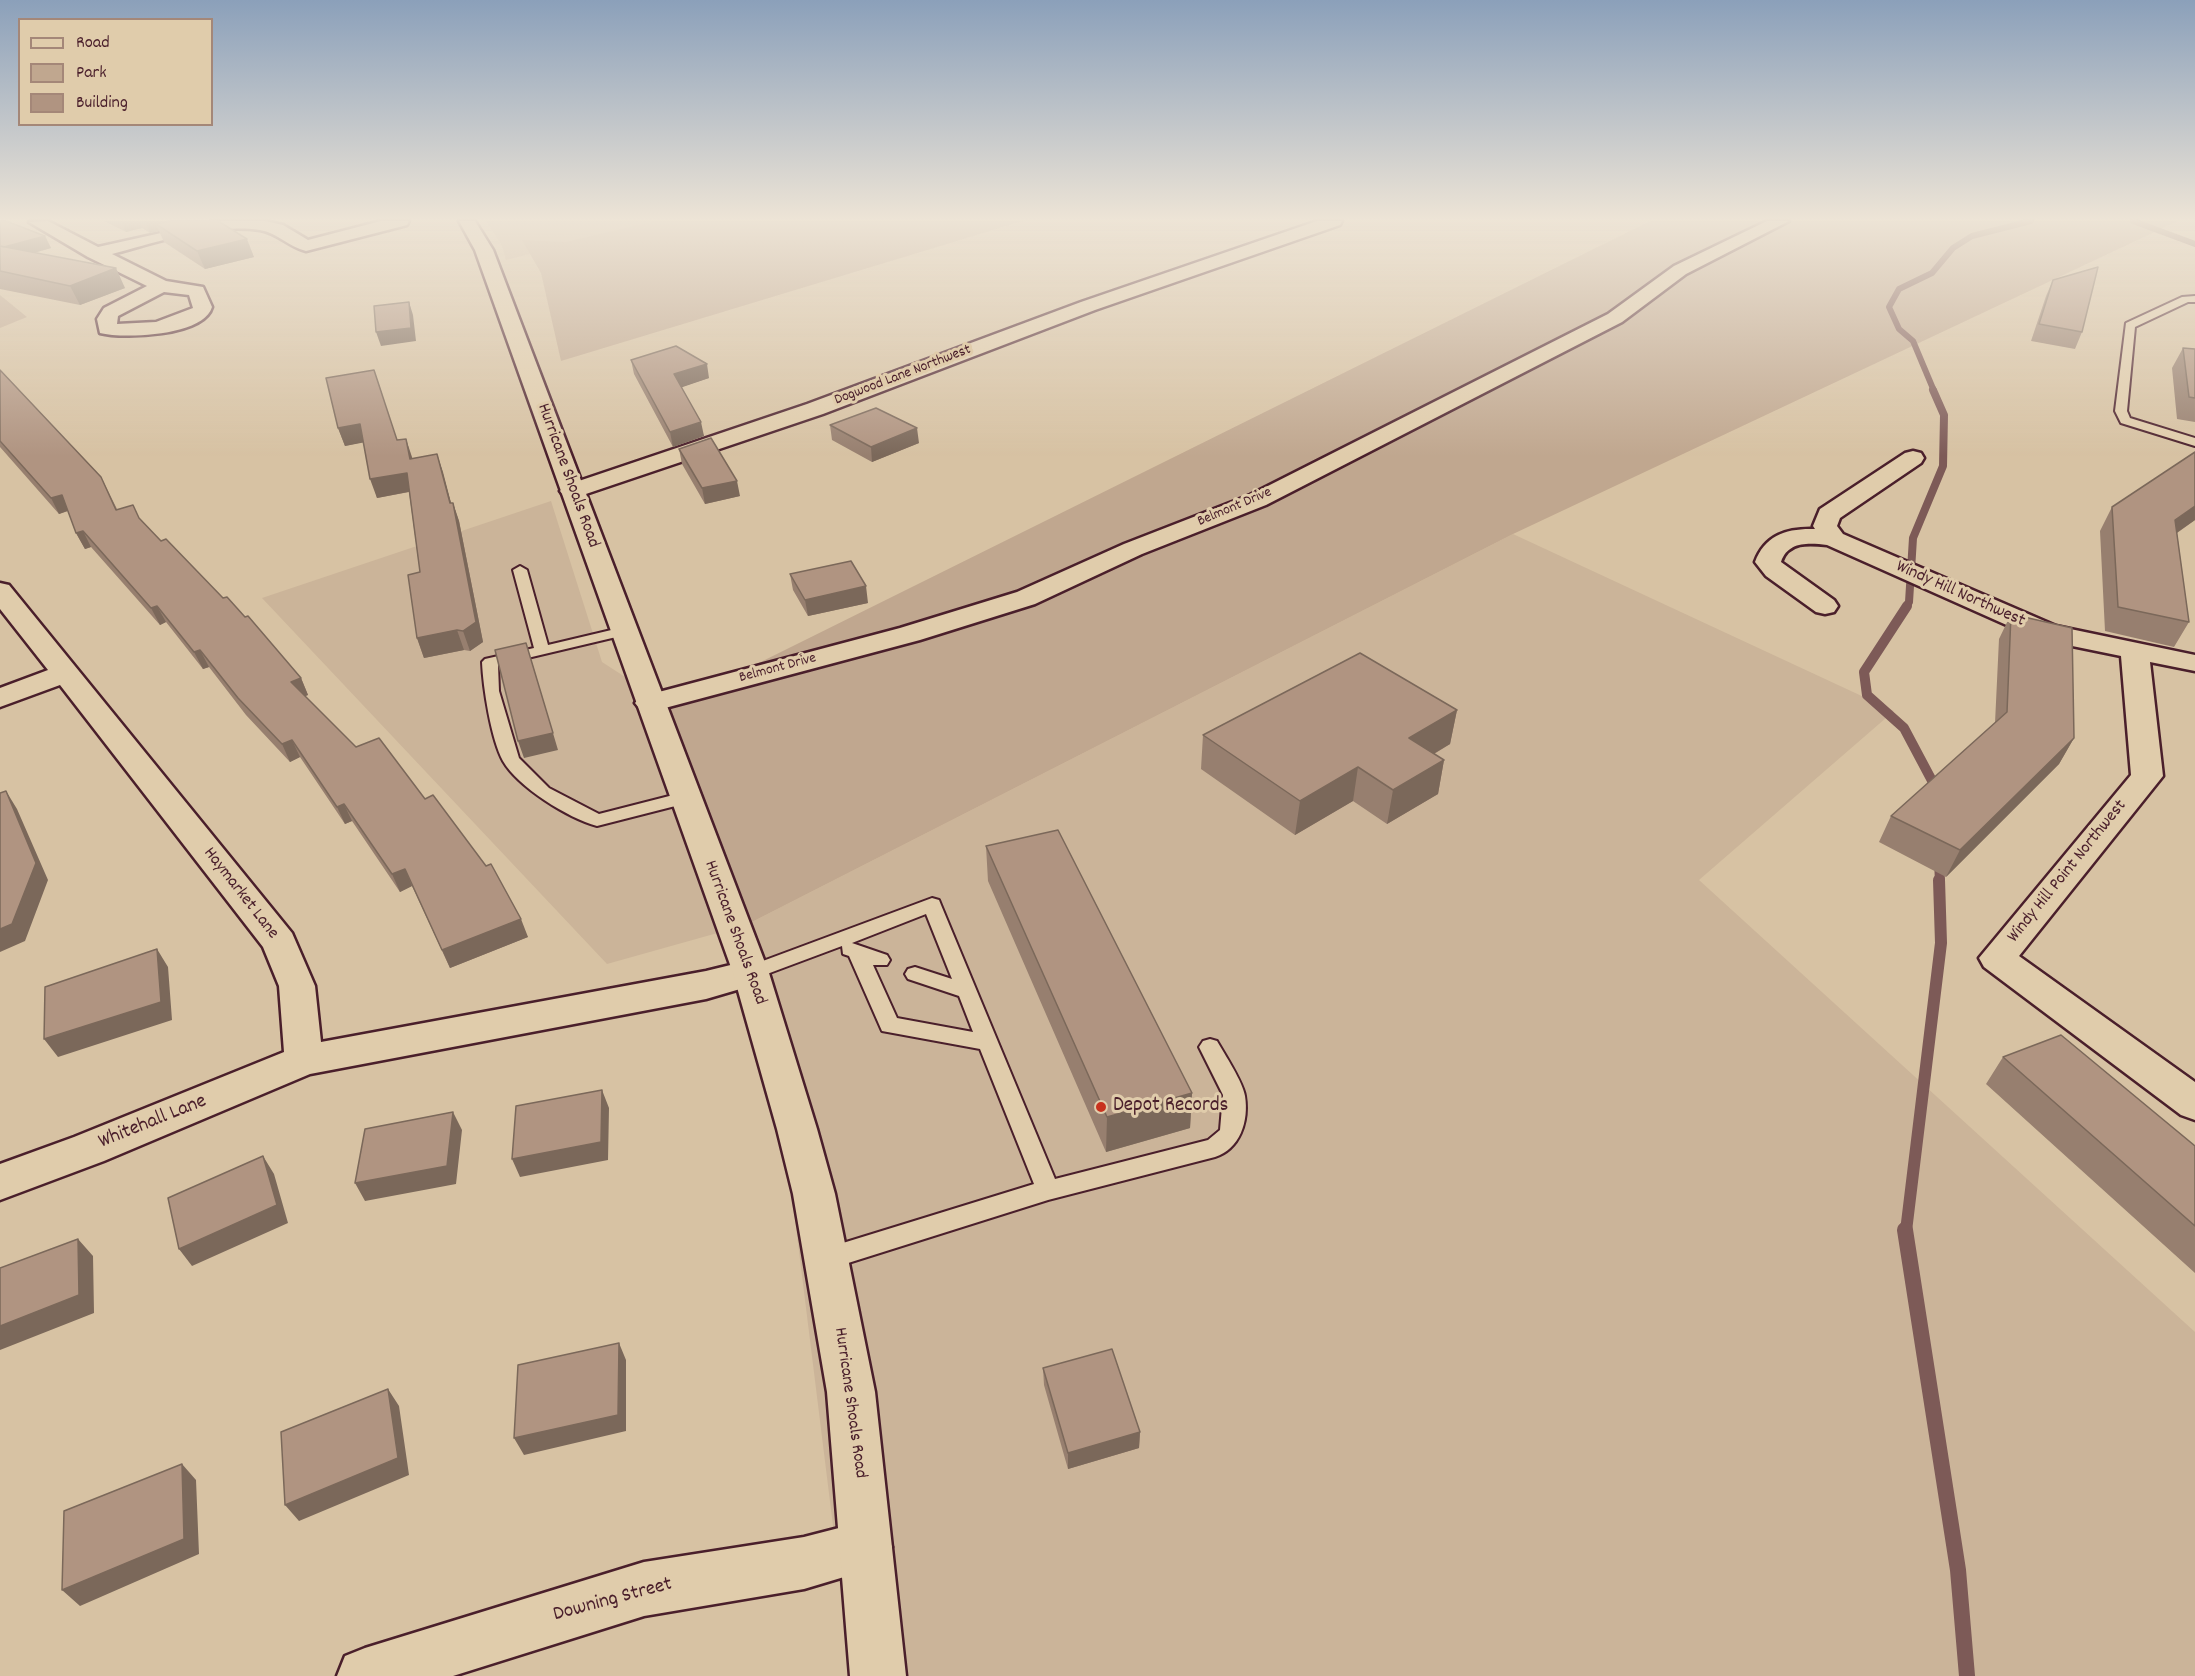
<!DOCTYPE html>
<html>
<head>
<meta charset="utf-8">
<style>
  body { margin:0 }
  #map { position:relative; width:2195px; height:1676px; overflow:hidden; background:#d7c2a3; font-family:Dekko,sans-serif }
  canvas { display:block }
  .legend { position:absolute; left:18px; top:18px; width:195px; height:108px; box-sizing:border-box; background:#e0ccab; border:2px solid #a48778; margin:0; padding:8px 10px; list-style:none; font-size:18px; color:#4a1f2b }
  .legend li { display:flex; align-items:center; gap:12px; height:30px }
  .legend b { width:30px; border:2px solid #a48778 }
</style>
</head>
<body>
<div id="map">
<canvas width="2195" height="1676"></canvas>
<ul class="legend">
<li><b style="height:8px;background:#e0ccab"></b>Road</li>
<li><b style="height:16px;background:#c0a78f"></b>Park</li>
<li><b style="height:16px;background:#b09481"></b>Building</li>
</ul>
</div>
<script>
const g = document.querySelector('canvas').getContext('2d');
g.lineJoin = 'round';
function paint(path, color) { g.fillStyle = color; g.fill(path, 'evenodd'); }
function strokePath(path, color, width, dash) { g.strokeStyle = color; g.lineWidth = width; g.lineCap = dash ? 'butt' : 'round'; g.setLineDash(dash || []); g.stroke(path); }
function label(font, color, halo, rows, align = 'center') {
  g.font = font + ' Dekko,sans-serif'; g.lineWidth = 6; g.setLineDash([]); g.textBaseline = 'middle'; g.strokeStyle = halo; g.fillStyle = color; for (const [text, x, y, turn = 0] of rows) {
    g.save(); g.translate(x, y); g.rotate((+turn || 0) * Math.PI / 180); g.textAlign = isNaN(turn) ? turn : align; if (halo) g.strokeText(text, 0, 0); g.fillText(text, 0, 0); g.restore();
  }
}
paint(new Path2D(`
  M486,221H659L506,260L502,246Z
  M551,501L602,662L670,706L746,925L1513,534L1894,711L1699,880L2195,1332V1676H855L836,1550L765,977L746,925L607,964L262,598Z`), '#cbb499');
paint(new Path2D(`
  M655,221H1023L561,361L541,273L522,240L566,242Z
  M1650,221H2178L1513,534L746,925L670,707Z
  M0,295L27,317L0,328Z`), '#c0a78f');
strokePath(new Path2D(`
  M2133,221L2195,244
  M1934,391L1913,341L1899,329L1889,307L1899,289L1932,273L1953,248L1972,236L2031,221`), '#7d5a57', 6);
strokePath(new Path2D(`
  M1906,607L1909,602L1913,538L1943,466L1944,415L1933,390`), '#7d5a57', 8);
strokePath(new Path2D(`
  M1907,606L1864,672L1867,695L1904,728L1938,792
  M1939,861L1940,882`), '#7d5a57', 10);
strokePath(new Path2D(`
  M1906,1231L1941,943L1939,880`), '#7d5a57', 12);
strokePath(new Path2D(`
  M1905,1230L1958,1570L1967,1676`), '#7d5a57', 16);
const service = new Path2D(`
  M2195,296V302H2188L2135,327L2127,411L2130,418L2195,438V446L2121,423L2115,411L2126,323L2182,297Z
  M520,566L527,570L548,645L624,627L631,631L629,634L498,665L499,691L519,758L549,788L599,814L685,792L691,794L694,798L691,802L597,826C568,818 518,787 503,761C491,739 483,687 482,662L485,659L534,648L513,570Z
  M932,898L939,900L941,905L1055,1179L1208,1140L1220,1130L1223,1095L1199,1047L1203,1041L1210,1039L1217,1041C1225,1055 1243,1082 1245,1096C1249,1121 1240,1149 1215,1157L1048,1200L826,1270L817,1267L814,1259L817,1251L1034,1184L980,1049L882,1031L849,956L843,954L842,946L751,980L744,978L741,973L744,968ZM926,914L952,979L915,967L908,969L905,974L908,979L959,996L973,1032L897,1018L873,965H887L890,960L887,955L852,943Z`);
const minor = new Path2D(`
  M48,221L98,247L215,221H265L283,225L308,240L381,221H409L407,225L306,251C289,247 278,233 260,230C211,223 158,242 112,254L166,281L203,287L212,307C204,336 124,339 100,333L97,319L104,308L147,286L88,257L29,222ZM164,292L189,295L193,308L156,322L117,324L118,316Z
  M1317,221H1342L1340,225L1095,310L823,414L580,496H564L560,491L564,486L807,404L1081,302Z
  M1767,221H1789L1686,274L1622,322L1266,505L1142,554L1035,604L920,640L650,712L640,709L635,703L640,697L900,628L1017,592L1124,544L1250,495L1608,314L1674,266Z
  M1913,451L1921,453L1924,458L1921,463L1840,518L1837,526L1843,534L2056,626L2195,655V671L2150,662L2163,776L2019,956L2195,1082V1120L2181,1115L1984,967L1979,958L2131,775L2121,656L2038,639L1827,545C1809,543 1788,541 1781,562L1834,600L1838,606L1834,612L1825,614L1816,612L1766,576L1755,562C1765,535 1787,528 1815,529L1813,526L1820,509L1905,453Z
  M0,583L9,585L292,933L315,986L321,1042L706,971L751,960L764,964L769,973L764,982L706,999L310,1074L104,1161L0,1200V1164L74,1137L284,1052L279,986L263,947L60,685L0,707V688L48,670L0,609Z
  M866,1521L884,1529L892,1547L884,1565L804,1589L644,1616L453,1676H337L345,1656L365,1648L644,1562L804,1537Z`);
const tertiary = new Path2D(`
  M459,221H475L493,250L769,973L817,1129L835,1194L875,1392L906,1676H850L827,1392L793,1194L777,1129L733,973L475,250Z`);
strokePath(service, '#4a1f2b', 4);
strokePath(minor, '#4a1f2b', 5);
strokePath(tertiary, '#4a1f2b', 5);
paint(service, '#e0ccab');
paint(minor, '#e0ccab');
paint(tertiary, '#e0ccab');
paint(new Path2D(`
  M0,221L45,236L51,248L34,253L125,288L80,305L0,289Z
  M104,221H218L254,257L205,269L164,242L159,231L150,233L142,228L126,232Z
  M2053,280L2082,332L2075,349L2031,341L2046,296Z
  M2183,348L2195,349V422L2177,419L2172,368Z
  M631,360L709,378L681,387L704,436L673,447L634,374Z
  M0,370L101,477L117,509L139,519L161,541L223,598L245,617L301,678L308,695L305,696L528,937L450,968L412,886L400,892L352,821L345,824L300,757L290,762L246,715L209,667L203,669L166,622L160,625L91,547L85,549L76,533L68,511L59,514L0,447Z
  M830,425L919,443L872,462L832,440Z
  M338,428L397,440L412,459L437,454L451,503H453L459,521L483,642L470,651L464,650L424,658L417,638L420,572L409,492L377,498L363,442L345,446Z
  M679,449L740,496L705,504L682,464Z
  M2112,507L2195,520L2177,533L2189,622L2174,647L2105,631L2100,531Z
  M790,574L868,603L808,616L793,590Z
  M2011,614L2074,738L2059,764L1946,877L1879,842L1891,816L1995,723L1999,639Z
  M1457,710L1450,744L1434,754L1444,760L1438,794L1387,824L1353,801L1295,835L1201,769L1203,735Z
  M986,846L1192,1093L1190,1128L1106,1152L988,881Z
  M2003,1057L2195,1146V1273L1986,1084Z
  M1043,1368L1140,1432L1139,1448L1068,1469L1044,1385Z`), '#977f6f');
paint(new Path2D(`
  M121,221H140L142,228L126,232Z
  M145,221H179L156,224L159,231L150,233Z
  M45,236L51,248L4,261L0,248Z
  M247,239L254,257L205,269L197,251Z
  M116,268L125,288L80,305L70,286Z
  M409,302L413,315L416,341L381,346L376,332Z
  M707,364L709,378L677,389L674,374Z
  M701,422L704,436L673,447L670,432Z
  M360,424L366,442L345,446L338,428Z
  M917,428L919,443L872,462L871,447Z
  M406,439L412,457L416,477L410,459Z
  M437,454L443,472L456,522L450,503Z
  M407,473L413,491L377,498L370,479Z
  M737,481L740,496L705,504L702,488Z
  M62,495L70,510L59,514L51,498Z
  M453,503L459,521L483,642L470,651L463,631Z
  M2195,506V520L2162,543L2175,520Z
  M83,531L91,547L85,549L76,533Z
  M866,586L868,603L808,616L805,600Z
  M157,606L166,622L160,625L151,608Z
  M457,630L464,650L424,658L417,638Z
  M200,650L209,667L203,669L194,652Z
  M531,659L558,750L524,758L518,741Z
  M301,678L308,695L298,699L291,682Z
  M1457,710L1450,744L1403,772L1409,738Z
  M2074,738L2059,764L1946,877L1960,850Z
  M292,740L300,757L290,762L282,744Z
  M1444,760L1438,794L1387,824L1393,790Z
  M1358,767L1353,801L1295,835L1300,801Z
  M6,791L17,809L48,880L25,941L0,952V929Z
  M344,804L352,821L345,824L337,807Z
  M405,869L412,886L400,892L392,874Z
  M521,919L528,937L450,968L442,950Z
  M157,949L168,967L172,1020L58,1057L44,1039Z
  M602,1090L609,1108L608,1160L520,1177L512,1159Z
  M1192,1093L1190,1128L1106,1152L1107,1117Z
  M453,1112L462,1130L456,1184L365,1201L355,1183Z
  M263,1156L274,1174L288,1223L192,1266L179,1249Z
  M78,1239L93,1256L94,1313L0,1350V1326Z
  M619,1343L626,1360V1431L524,1455L514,1438Z
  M388,1389L399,1406L409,1475L299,1521L285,1505Z
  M1140,1432L1139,1448L1068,1469V1453Z
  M182,1464L196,1480L199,1554L80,1606L62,1590Z`), '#7b685a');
const building = new Path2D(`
  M0,221H6L45,236L4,247L0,246Z
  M170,221H218L247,239L197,251L156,224Z
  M0,246L116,268L70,286L0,271Z
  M2098,267L2082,332L2039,324L2053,280Z
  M409,302L411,328L376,332L374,306Z
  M676,346L707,364L674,374L701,422L670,432L631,360Z
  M2183,348L2195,349V398L2189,397Z
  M0,370L101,477L116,510L133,505L139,518L161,541L166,539L223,598L227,597L245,617L248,616L301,678L291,682L356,747L379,738L425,799L433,795L486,866L491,864L521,919L442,950L405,869L392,874L344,804L337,807L292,740L282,744L238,698L200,650L194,652L157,606L151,608L83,531L76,533L62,495L51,498L0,441Z
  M374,370L397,440L406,439L410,459L437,454L450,503H453L476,622L463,631L457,630L417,638L408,575L420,572L407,473L370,479L360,424L338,428L326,378Z
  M876,408L917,428L871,447L830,425Z
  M711,438L737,481L702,488L679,449Z
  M2195,452V506L2175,520L2189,622L2118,607L2112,507Z
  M851,561L866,586L805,600L790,574Z
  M2011,614L2072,628L2074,738L1960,850L1891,816L2007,712Z
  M526,643L553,733L518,741L495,650Z
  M1360,653L1457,710L1409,738L1444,760L1393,790L1358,767L1300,801L1203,735Z
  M6,791L36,863L12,924L0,929V793Z
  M1058,830L1192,1093L1107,1117L986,846Z
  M157,949L161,1002L44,1039L45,987Z
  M2061,1035L2195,1146V1226L2003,1057Z
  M602,1090L601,1142L512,1159L516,1106Z
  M453,1112L447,1166L355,1183L365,1129Z
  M263,1156L277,1205L179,1249L168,1198Z
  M78,1239L79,1295L0,1326V1268Z
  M619,1343L618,1415L514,1438L518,1365Z
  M1112,1349L1140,1432L1068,1453L1043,1368Z
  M388,1389L398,1458L285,1505L281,1432Z
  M182,1464L184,1539L62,1590L64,1511Z`);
paint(building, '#b09481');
strokePath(building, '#7b685a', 1.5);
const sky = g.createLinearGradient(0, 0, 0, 456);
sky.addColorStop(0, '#8ba0ba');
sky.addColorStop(0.48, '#ede4d6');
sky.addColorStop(1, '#ede4d600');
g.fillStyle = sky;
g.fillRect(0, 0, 2195, 456);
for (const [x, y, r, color] of [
  [1101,1107,6,"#c8321e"]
]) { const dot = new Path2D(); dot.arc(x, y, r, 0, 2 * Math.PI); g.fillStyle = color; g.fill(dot); strokePath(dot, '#e0ccab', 2); }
label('15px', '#4a1f2b', '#e0ccab', [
  ["Dogwood Lane Northwest",903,376,-21],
  ["Belmont Drive",1235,508,-23],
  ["Belmont Drive",778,669,-15]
]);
label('18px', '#4a1f2b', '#e0ccab', [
  ["Hurricane Shoals Road",567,476,70],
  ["Windy Hill Northwest",1960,595,24],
  ["Windy Hill Point Northwest",2068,872,-51],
  ["Haymarket Lane",240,894,52],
  ["Hurricane Shoals Road",734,933,70],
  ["Hurricane Shoals Road",849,1403,82]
]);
label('21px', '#4a1f2b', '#e0ccab', [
  ["Depot Records",1113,1107]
], 'left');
label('21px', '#4a1f2b', '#e0ccab', [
  ["Whitehall Lane",153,1123,-22],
  ["Downing Street",613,1601,-15]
]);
</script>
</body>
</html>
